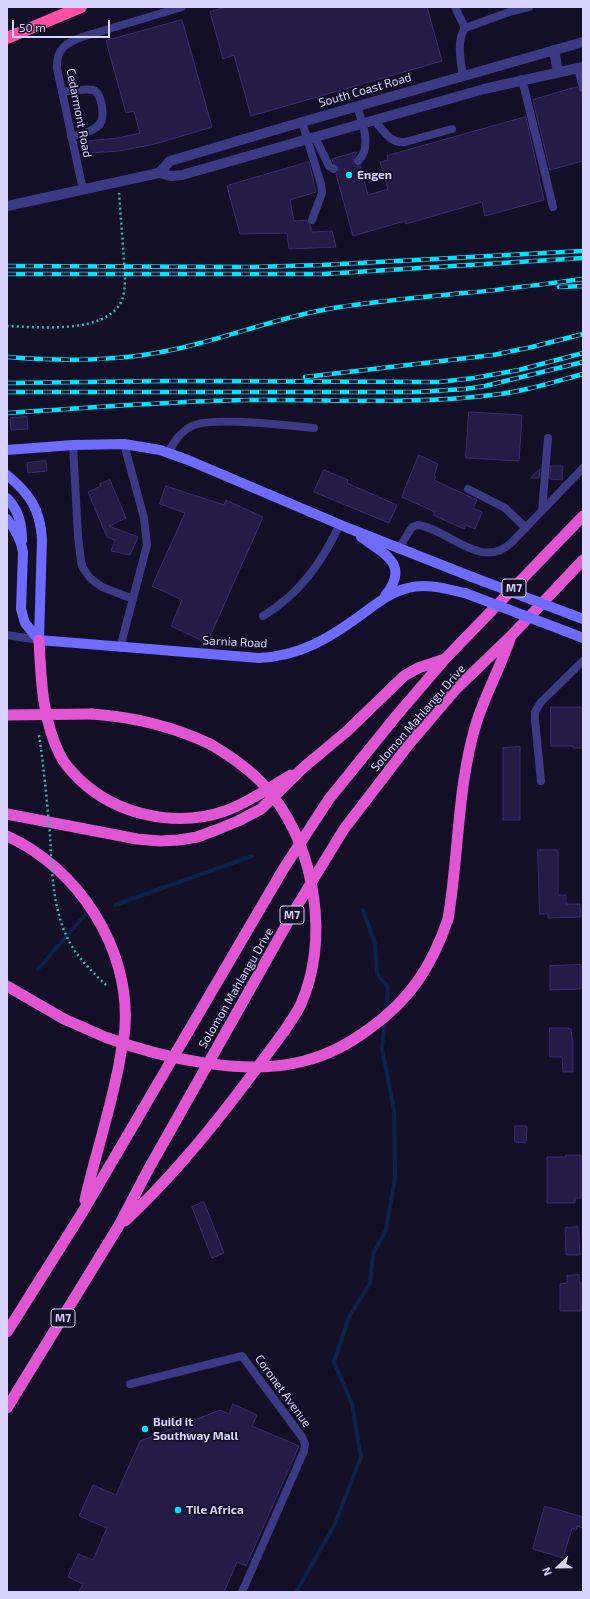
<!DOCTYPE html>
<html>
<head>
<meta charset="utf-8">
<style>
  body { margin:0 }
  #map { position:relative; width:590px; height:1599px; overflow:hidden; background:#130f26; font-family:"Exo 2",sans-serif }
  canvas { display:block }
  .frame { position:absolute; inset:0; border:8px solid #d9d4ff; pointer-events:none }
  .north { position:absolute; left:538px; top:1547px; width:40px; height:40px; -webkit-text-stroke:3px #130f26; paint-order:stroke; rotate:248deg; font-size:11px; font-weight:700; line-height:16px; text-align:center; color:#d9d4ff }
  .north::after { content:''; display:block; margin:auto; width:14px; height:18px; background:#d9d4ff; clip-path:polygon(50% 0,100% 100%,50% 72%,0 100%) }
  .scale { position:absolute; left:12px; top:20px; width:98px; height:18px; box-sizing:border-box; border:2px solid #d9d4ff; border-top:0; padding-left:5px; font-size:12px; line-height:14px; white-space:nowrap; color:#d9d4ff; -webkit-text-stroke:3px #130f26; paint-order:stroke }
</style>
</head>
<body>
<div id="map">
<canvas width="590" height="1599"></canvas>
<div class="frame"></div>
<div class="north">N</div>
<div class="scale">50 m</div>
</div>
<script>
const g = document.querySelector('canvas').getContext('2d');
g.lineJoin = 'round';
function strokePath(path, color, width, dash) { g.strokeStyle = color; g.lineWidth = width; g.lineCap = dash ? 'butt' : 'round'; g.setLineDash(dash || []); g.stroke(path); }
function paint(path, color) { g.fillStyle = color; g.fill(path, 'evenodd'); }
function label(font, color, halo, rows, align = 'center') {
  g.font = font + ' "Exo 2",sans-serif'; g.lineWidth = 3.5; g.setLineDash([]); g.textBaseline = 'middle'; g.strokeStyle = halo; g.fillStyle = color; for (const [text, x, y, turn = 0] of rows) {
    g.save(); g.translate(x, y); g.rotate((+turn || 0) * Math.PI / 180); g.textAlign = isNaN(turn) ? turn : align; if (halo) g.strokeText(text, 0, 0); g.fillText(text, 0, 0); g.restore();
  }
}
strokePath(new Path2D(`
  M115,905L252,856
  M363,910L375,944L377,974L388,987L386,1012
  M38,969L85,915
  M296,1592L334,1526L361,1457L352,1404L334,1362L349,1317L370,1283L373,1254L386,1230L395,1177L394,1110L382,1048L385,1018`), '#0c2248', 4);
const building = new Path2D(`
  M226,7H427L442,61L251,116L234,55L223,59L210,12Z
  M182,20L212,127L155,144L119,151L88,153L86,141L118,138L140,133L134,111L126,113L106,41Z
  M577,87L581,93L583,100V161L550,170L533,100Z
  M526,117L544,200L485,216L482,202L406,224L405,221L353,236L336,174L339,171V167L333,162L332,159L356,152V154L353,160V163L355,166H360L368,195L388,189L380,162L388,160L387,156Z
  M309,162L316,192L290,200L294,221L307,220L310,225L312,232L332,231L336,247L289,249L287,233L240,234L227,186Z
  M469,412L522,415L519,461L466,458Z
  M27,417L28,429L11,430L10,418Z
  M419,455L438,464L434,476L436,477L434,480L477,500L473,508L482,512L475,529L466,525L464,529L433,515L435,512L402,497Z
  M46,461L47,471L28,473L27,463Z
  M551,466H563L562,480L550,479Z
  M540,469L539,478H531Z
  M324,470L348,480L347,483L397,505L389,523L314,492Z
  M110,480L126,518L109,526L138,537L130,555L111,551L115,540L107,537L88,492L101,486L100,484Z
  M166,486L224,505L226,500L263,517L207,643L171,626L182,600L152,586L185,513L160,504Z
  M551,707H583V748H573V746H551Z
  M520,747V820H503V748Z
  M538,850H558V895H566V904H580L581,917L548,918V914H540Z
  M581,965V989L550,990V966Z
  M550,1028H569V1029H571L572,1040H573V1072H563L562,1057H550Z
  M515,1126H527L526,1143L515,1142Z
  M566,1155H581V1198H575V1203H547V1157H566Z
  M204,1202L224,1253L212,1258L192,1207Z
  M578,1227L580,1255H566L565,1228Z
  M579,1275V1283H581V1311H560V1284L567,1283V1276Z
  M233,1404L257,1415L252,1426L299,1446L246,1566L237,1562L224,1592H79L83,1584L68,1577L78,1554L93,1560L107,1528L79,1516L93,1485L116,1495L140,1441L220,1410L229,1414Z
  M545,1506L583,1517V1528L577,1526L576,1530L572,1528L563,1558L533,1549Z`);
paint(building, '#241b47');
strokePath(building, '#3b2d73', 1);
strokePath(new Path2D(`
  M7,326C37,327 102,334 120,304C125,295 125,284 125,274L119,193`), '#2fb8b0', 2.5, [2, 3]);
strokePath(new Path2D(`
  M455,7L465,28
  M578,68L583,88
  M463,76C461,62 456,41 465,28L512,11L529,7
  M522,79L553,207
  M62,92C71,91 84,88 93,90C102,92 105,118 100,124C93,132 81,134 71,137
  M357,106C362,123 373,147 358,161
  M374,120C383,130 390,144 405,142L452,129
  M302,122L321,184L322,193L312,220
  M315,137L329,166L334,169
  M83,190L57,68C56,49 66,43 82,37L182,7
  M73,445L78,536L81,562L83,568L90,578L102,587L133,599
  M168,453C174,442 180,432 192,426C213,416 288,426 314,428
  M468,489L505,508L526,528
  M542,511L548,438
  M399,548L412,527L418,525C448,529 482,572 512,542L583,468
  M263,616C300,594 322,562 340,524
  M7,635L39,640
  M120,648L147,545L144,518L124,444
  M541,781L535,720V712L541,702L583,661
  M130,1384L242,1356L302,1437L305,1444L304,1451L242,1592`), '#3d3a85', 8);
strokePath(new Path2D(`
  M554,50L558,72
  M159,173L170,161L302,122L583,42
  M7,206L159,173L171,176L182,175L484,89L583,67`), '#3d3a85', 10);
strokePath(new Path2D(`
  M7,450L73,445L124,444L160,450L188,460L348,528L472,577
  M7,475C30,494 40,509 42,539L39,640
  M7,498C19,511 22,524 22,541
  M7,519C15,529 21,539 23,552L21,609L25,623L39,640L259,658C300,656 328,639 361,615C375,605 390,592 408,588C427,583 446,589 465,593
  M361,537C386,555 410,565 385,596
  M570,614L583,619
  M565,631L583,638`), '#6f6bff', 10);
strokePath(new Path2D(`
  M39,640C41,679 42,719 60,755C64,764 72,772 79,779C116,815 176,828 225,811C248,803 270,787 291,775
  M92,714C135,717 172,726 210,744
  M7,814L137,839L160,841L179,840L197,837L216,830L238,821L261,809L304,767L346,732L404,676L418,668L445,659
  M7,836C78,868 130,948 125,1026C125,1035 122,1044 121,1053C113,1103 96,1151 85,1200
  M448,919C459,855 457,787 476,724C485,695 500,668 510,639
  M7,986L64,1019
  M125,1221C186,1164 236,1097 285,1030
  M7,1332L82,1213L284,868L329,799L397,715L445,659L583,516
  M7,1408L118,1227L148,1170L297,906L344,829L410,743L456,689L512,635L583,560`), '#e055d1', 11);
strokePath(new Path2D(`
  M7,38L81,7`), '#ff4fa3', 12);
const rail = new Path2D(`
  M7,266L253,267L322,265L583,251
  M7,274H323L583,258
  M559,287L583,286
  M7,357C63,361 120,362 176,349C227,338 276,318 328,309C372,301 418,298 463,293C503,290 543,284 583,279
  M305,377L493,355L532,347L583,334
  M7,383L169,381L439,382L474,378L519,370L583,353
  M7,392H417L465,389L485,386L583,362
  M7,413C88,408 169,401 251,400C331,399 412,405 492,395C523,392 553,382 583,374`);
strokePath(rail, '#00e5ff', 4.5);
strokePath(rail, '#130f26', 3, [9]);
strokePath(new Path2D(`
  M39,735C44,768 47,802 50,835C52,871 52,910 70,943C79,960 94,973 108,987`), '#2fb8b0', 2.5, [2, 3]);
strokePath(new Path2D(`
  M472,577L570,614
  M465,593L565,631`), '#6f6bff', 10);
strokePath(new Path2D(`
  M7,715L92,714
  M210,744C234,758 257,774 273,796C316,853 329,939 301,1004C297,1013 290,1022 285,1030
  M64,1019C78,1025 91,1031 105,1037C161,1058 246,1077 304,1061C328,1055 349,1044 369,1029C410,1000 432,966 448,919`), '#e055d1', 11);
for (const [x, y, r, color] of [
  [349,175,4,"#00e5ff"],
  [145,1429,4,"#00e5ff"],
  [178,1510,4,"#00e5ff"]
]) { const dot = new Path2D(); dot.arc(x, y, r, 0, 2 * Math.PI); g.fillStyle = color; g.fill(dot); strokePath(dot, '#130f26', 1.5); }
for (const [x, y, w] of [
  [514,588,24],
  [292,915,24],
  [63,1318,24]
]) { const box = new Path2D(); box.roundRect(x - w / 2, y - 9, w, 18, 3); g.fillStyle = '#130f26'; g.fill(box); strokePath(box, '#d9d4ff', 1); }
label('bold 11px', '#d9d4ff', null, [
  ["M7",514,588],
  ["M7",292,915],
  ["M7",63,1318]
]);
label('12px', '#d9d4ff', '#130f26', [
  ["South Coast Road",365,90,-16],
  ["Cedarmont Road",79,113,79],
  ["Sarnia Road",235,642,3],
  ["Solomon Mahlangu Drive",418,718,-49],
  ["Solomon Mahlangu Drive",236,988,-60],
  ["Coronet Avenue",283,1391,54]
]);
label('bold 12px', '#d9d4ff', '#130f26', [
  ["Engen",357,175],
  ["Build it",153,1422],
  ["Southway Mall",153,1436],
  ["Tile Africa",186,1510]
], 'left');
</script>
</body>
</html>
